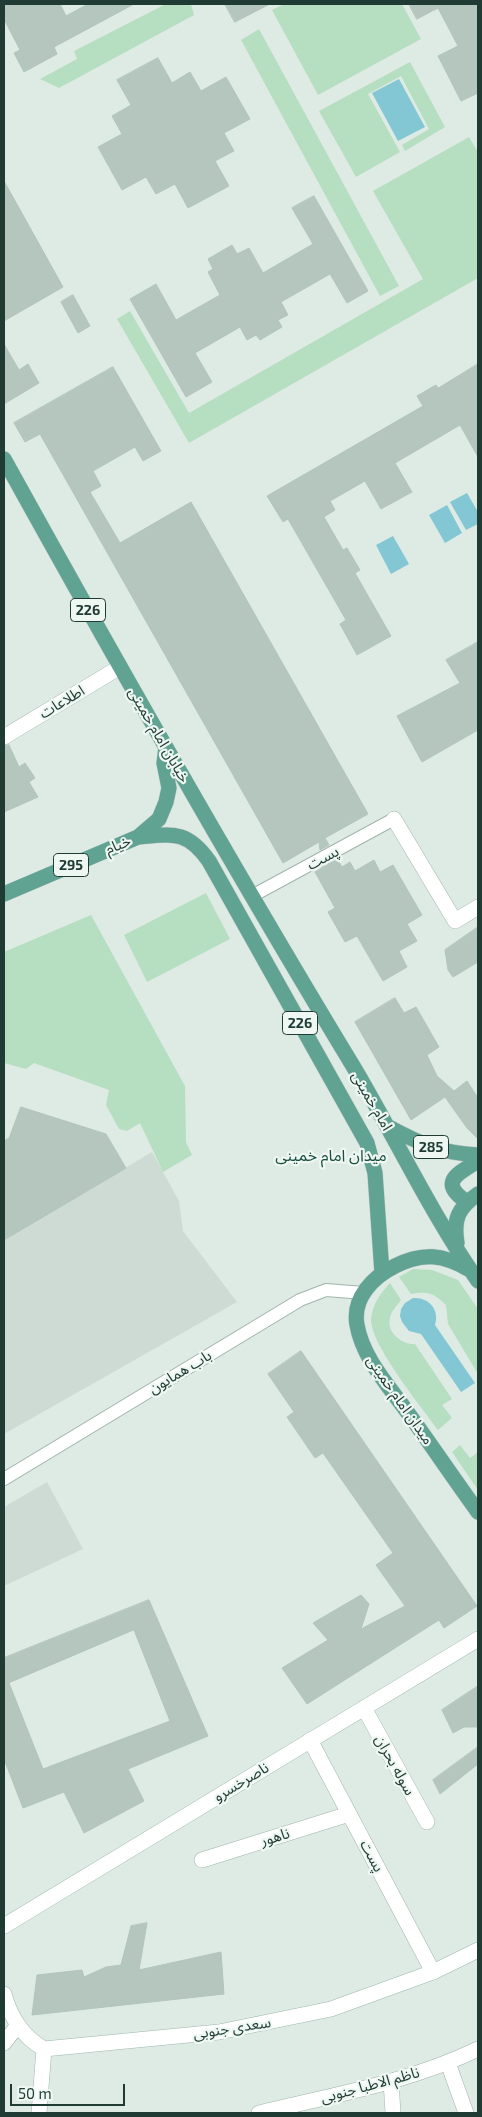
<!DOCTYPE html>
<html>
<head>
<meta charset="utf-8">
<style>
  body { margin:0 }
  #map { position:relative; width:482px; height:2117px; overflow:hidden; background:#deebe5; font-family:"Exo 2",sans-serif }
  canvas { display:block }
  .frame { position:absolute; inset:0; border:5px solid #1f3b34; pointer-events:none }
  .scale { position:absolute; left:10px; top:2084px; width:115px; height:22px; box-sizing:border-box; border:2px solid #1f3b34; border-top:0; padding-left:6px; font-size:15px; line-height:18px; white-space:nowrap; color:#1f3b34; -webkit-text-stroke:4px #eff7f3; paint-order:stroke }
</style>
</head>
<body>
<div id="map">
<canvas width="482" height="2117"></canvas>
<div class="frame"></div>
<div class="scale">50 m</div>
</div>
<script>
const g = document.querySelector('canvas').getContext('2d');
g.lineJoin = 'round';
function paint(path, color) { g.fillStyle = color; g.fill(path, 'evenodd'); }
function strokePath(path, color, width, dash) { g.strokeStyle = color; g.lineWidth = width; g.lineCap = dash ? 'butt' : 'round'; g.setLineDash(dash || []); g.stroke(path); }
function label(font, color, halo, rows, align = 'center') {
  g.font = font + ' "Exo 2","Noto Sans Arabic",sans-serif'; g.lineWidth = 4.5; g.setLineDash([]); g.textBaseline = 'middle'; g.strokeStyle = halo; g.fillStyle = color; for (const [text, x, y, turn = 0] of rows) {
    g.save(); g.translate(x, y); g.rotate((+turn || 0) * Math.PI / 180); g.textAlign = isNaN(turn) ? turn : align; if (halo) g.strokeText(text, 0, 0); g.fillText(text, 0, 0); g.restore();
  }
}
paint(new Path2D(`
  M152,1152L179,1201L183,1231L237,1302L4,1434V1240Z
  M47,1482L83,1549L4,1586V1507Z`), '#cddbd4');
paint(new Path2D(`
  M166,4H191L194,15L59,88L40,79L77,59L74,51Z
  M284,4H402L421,39L318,95L272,10Z
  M259,29L399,286L380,296L241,40Z
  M410,62L445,127L405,151L402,145L429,129L401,76L368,94L400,152L356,177L319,111Z
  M469,137L478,152V278L189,443L117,319L130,311L189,413L423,279L373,191Z
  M206,893L230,939L147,982L124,935Z
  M91,915L185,1086L186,1142L192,1155L163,1172L140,1123L127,1131L119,1129L106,1105L109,1090L34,1063L26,1069L4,1063V952Z
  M413,1269L432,1270L458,1280L478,1309V1374L448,1324L446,1305C433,1293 429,1291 411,1294L399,1277Z
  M390,1283L401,1300C397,1306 391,1311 390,1318C386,1333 403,1345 415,1344L452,1399L442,1405L452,1418L438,1430C422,1408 371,1345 371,1320C372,1305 380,1294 390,1283Z
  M460,1445L470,1458L478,1452V1490L452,1452Z`), '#b6dec0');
paint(new Path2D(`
  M399,79L425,127L398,141L372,93Z
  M467,493L478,512V524L466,530L450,502Z
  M447,505L462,533L445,543L429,515Z
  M393,536L409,564L391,574L376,545Z
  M413,1298C429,1297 440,1310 435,1325L475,1383L461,1392L421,1334L409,1331L402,1322L400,1316L401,1309L405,1303Z`), '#83c7d4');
const building = new Path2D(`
  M4,4H60L66,16L88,4H134L54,47L57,54L24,72L14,53L20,50L4,19Z
  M225,4H270L235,22Z
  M409,4H478V93L461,101L438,56L458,46L438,8L417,19Z
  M158,58L172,83L190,72L201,91L226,77L250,119L224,133L234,151L215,161L229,186L188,208L175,184L156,194L146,177L122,190L98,147L122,134L112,116L131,105L117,80Z
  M4,181L63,287L4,321Z
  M314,196L368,291L347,303L330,274L281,302L288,315L278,320L282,327L260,340L256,335L247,340L240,327L195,353L212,382L186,397L130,299L156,284L176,320L220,295L208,272L213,269L208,259L232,245L237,254L249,248L263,273L313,244L292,208Z
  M73,295L90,326L78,333L61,302Z
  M4,344L19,370L28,364L39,383L4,404Z
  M478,364V457L460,425L395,463L412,492L381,509L365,481L330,501L335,510L324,517L343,550L347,548L360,570L355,573L391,636L357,655L340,624L346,620L288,519L283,522L267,496L423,406L417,396L436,385L438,388Z
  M113,367L161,451L143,461L135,447L93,471L101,486L90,492L120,543L191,502L368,814L325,838L329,845L320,850L319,842L283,863L40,434L25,442L14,423Z
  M478,642V730L422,762L397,716L460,683L446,660Z
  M9,745L19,767L25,763L35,778L29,782L38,797L4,812V746Z
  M337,859L342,867L350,862L355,871L374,860L380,872L393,865L422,915L407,924L417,941L399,951L407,967L383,981L357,936L345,942L328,912L335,908L315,872Z
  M478,927V962L453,977L448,970L445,950Z
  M395,998L404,1013L416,1007L439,1047L427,1055L437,1076L454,1091L467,1081L478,1098V1139L467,1128L445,1097L411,1120L355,1022Z
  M21,1107L106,1134L126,1168L4,1240V1141L9,1138Z
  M301,1351L477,1606L444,1628L439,1620L307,1704L282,1668L328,1640L313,1623L361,1595L369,1604L361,1629L405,1606L376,1565L393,1553L323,1453L315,1458L287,1417L294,1412L268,1374Z
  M149,1600L208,1736L128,1769L144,1801L84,1833L64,1792L23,1808L4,1759V1658ZM134,1630L170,1721L43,1769L9,1683Z
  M478,1686V1727H464L453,1733L442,1710Z
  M478,1747V1764L440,1794L433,1780Z
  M147,1923L139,1970L221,1952L224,1994L32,2015L37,1975L82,1970L84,1977L106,1967L121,1965L131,1926Z`);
paint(building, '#b4c6be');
strokePath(building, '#b1c5bc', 1);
const pedestrian = new Path2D(`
  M252,896L394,819
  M4,1479L300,1300L326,1290L364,1293`);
const minor = new Path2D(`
  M4,737L120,667
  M394,819L455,921L478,907
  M364,1708L427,1822
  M310,1740L433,1972
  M202,1860L349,1814
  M4,2043L18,2025
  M448,2063L466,2113
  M391,2081L393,2113`);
const tertiary = new Path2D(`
  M39,2113L44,2049
  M259,2113C333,2095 410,2082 478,2049`);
const secondary = new Path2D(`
  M4,1926L478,1639
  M4,1994C11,2018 22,2036 44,2049L219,2032L331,2009L433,1972L478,1950`);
const primary = new Path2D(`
  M4,459C118,665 234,870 356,1071C397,1141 432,1215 478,1281
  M138,837C173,834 187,830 209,861L367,1143L375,1173L382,1273
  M4,894L138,837L159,819L166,802L169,788L164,763L166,747
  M387,1126C420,1144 441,1153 478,1155
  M467,1202C437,1182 459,1173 478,1161
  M457,1243C453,1219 458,1208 478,1194
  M470,1270C443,1254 422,1252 395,1266C373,1277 352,1298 357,1325C363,1359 389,1386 408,1413C432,1446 454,1479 478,1512`);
strokePath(pedestrian, '#a1b3ac', 14);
strokePath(minor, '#a1b3ac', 16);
strokePath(tertiary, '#a1b3ac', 16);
strokePath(secondary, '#9db7ae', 16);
strokePath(primary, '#c0c8c6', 16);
strokePath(pedestrian, '#fff', 12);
strokePath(minor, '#fff', 15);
strokePath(tertiary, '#fff', 15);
strokePath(secondary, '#fff', 15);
strokePath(primary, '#60a392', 15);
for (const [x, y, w] of [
  [88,610,35],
  [71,865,35],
  [300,1023,35],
  [431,1147,35]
]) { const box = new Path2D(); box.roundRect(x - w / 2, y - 11.5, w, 23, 4); g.fillStyle = '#eff7f3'; g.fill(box); strokePath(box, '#1f3b34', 1); }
label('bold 14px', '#1f3b34', null, [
  ["226",88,610],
  ["295",71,865],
  ["226",300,1023],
  ["285",431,1147]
]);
label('15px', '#1f3b34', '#eff7f3', [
  ["اطلاعات",62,702,-31],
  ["خیابان امام خمینی",159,735,60],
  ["خیام",118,845,-22],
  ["پست",323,858,-28],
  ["امام خمینی",372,1101,60],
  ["باب همایون",180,1372,-31],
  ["میدان امام خمینی",400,1400,55],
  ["سوله بحران",395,1765,61],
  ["ناصرخسرو",241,1782,-31],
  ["ناهور",275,1837,-17],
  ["پست",372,1856,62],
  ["سعدی جنوبی",232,2028,-9],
  ["ناظم الاطبا جنوبی",370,2085,-15]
]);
label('16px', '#1a4e41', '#eff7f3', [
  ["میدان امام خمینی",331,1156]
]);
</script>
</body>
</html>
